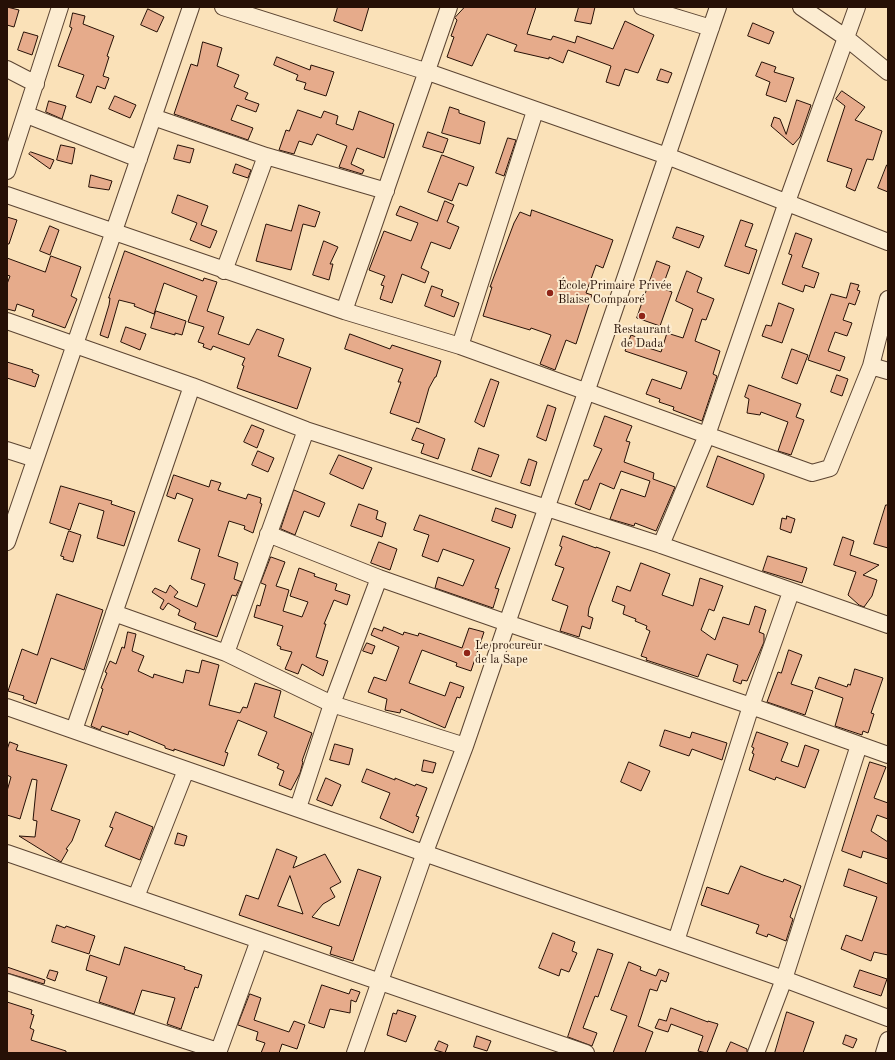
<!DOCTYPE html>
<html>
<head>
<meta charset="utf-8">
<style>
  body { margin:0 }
  #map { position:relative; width:895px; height:1060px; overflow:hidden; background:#fae1b8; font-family:"Old Standard TT",serif }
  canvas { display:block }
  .frame { position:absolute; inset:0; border:8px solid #261006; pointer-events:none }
</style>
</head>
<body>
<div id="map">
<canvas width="895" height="1060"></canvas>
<div class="frame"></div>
</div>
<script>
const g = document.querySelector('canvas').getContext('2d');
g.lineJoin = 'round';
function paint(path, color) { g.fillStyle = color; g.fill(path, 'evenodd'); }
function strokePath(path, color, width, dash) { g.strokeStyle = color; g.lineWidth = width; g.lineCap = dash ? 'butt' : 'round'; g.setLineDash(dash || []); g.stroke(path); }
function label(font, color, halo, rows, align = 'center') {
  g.font = font + ' "Old Standard TT",serif'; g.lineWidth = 4; g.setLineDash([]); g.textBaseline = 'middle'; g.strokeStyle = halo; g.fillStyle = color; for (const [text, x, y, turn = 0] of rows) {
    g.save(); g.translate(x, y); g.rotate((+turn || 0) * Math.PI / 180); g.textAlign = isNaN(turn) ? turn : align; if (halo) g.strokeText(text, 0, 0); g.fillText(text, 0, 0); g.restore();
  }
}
const building = new Path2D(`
  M7,7L19,10L14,27L7,25Z
  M338,7H369L362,31L334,21Z
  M465,7H536L527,34L551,40L553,36L575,43L577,36L613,49L625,21L654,35L638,73L625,69L619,86L606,82L611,66L568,50L563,63L549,57V59L514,51L517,45L487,34L472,66L447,57L454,37L451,36L457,20L455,18Z
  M579,7H595L591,24L575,21Z
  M148,9L164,17L157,32L141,25Z
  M73,13L85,16L83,24L114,36L107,56L109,57L103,76L109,78L105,89L97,86L91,103L76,97L84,75L58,66L72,28L70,27Z
  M753,23L774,32L769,44L748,36Z
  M24,32L38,36L32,55L18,50Z
  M203,42L222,48L217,66L239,75L234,87L248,93L245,99L259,104L256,112L237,105L231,120L253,128L248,140L174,114L191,64L197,66Z
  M277,57L310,70L311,65L334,72L326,96L304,89L306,83L296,80L298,75L274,65Z
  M762,62L776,67L774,72L794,78L786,102L766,95L770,82L756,76Z
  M661,69L672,73L668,83L657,80Z
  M842,91L865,107L855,120L882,131L873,160L867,159L855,191L846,187L852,169L827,161L845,106L836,99Z
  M115,96L136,105L130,118L109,109Z
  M797,100L811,105L800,137L793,145L771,126L774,117L780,119L786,134Z
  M49,101L66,106L62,119L46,112Z
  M450,107L459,110V113L485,122L480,144L442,133Z
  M298,110L321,118L324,111L338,116L336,124L353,130L359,111L394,124L384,158L357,148L351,164L364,170L362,174L339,167L347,146L317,134L312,145L299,141L294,154L279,150L286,130L289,131Z
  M428,132L448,139L443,153L423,147Z
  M508,138L516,140L504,176L496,173Z
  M61,145L75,148L72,164L57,160Z
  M178,145L194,149L190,163L174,159Z
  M31,152L54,160L50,169L29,154Z
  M442,155L474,167L467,186L459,183L452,201L428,192Z
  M236,164L251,170L248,178L233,173Z
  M887,165H888V192L878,188Z
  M91,175L112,181L109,190L89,187Z
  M178,195L208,206L201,225L217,231L210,248L190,240L197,223L172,213Z
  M445,201L454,205L447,222L459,227L450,249L431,242L421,268L429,272L425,283L402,274L392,303L380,299L384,286L381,285L385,276L369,270L384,231L411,241L418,223L396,215L400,206L437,221Z
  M299,205L320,212L315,227L303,224L291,270L256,261L266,224L291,231Z
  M532,210L613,240L603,268L596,265L586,293L592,295L576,344L566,340L555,370L540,364L551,335L531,328L530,330L483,316L492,287H490L514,223L520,212L530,216Z
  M7,217L17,220L9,244H7Z
  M741,220L753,224L745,246L757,250L749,274L725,266Z
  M50,226L59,230L50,255L40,251Z
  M677,227L704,236L699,248L673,238Z
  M796,233L812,239L802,267L819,273L814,288L805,285L803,292L782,284L792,255L789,254Z
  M324,241L338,247L330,264H333L329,280L313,275Z
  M125,251L203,281L204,278L217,282L207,311L224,317L218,334L249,345L257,329L284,339L278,356L311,368L297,409L237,388L244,366L242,365L245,358L213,346L211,350L203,347L204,344L198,342L204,327L188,322L197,296L164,283L154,314L134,306L135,304L119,300L108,338L100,335L109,305L110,298H109Z
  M51,256L81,267L71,296L77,299L65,328L32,316L34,310L17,304L15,311L7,309V284L10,276L7,275V258L45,272Z
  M657,261L670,266L662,288L672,292L660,326L637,318Z
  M687,271L702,278L697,292L714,299L706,320L702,319L695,341L720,351L713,374L717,376L702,421L673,410L674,407L659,402L660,399L646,394L652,379L681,389L687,372L625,351L631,335L639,338L636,344L661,352L667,333L683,338L693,309L676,301Z
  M851,283L859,285L857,290L860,291L855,305L849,303L843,320L852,323L847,336L835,332L828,351L845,357L840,371L808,360L831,294L846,298Z
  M432,286L443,290L441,296L459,303L454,317L425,306Z
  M779,303L794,309L782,343L762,336L766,325L771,326Z
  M156,311L186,321L182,335L175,333V335L151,328Z
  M126,327L146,334L140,350L121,342Z
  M350,334L390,349L392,345L441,361L436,377H435L429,388L419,423L390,413L401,382H398L403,369L345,349Z
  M792,349L808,355L797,384L782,378Z
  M7,362L33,370L32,372L39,375L35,387L7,378Z
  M837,375L848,379L842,396L831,392Z
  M491,379L499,382L484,427L475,422Z
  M749,385L801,404L796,417L804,420L791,455L778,451L788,422L761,412L760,415L747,413L749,399L745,397Z
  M548,405L556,408L546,441L537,437Z
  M605,416L632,426L626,441L630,442L624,462L654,473L653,479L675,487L656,531L635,523L634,526L610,519L621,489L645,497L650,481L621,471L614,489L600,483L590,510L575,504L584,480H588L602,449L594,446Z
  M252,425L264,430L257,448L244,442Z
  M417,428L445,439L438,459L421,453L424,444L412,440Z
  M479,448L499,455L491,477L472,470Z
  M258,451L274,458L268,472L252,465Z
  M339,455L372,468L363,489L330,474Z
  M718,456L764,474V477L753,505L707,487Z
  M529,459L537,462L530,486L521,483Z
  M174,475L209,487L211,480L221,483L218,490L246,499L248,494L261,498L260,503L262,504L253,533L244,529L245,526L229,521L218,556L238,563L234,579L242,582L236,596L232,595L217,637L194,629L196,623L178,615L180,610L168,603L163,610L160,608L164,600L152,592L155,588L166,593L170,585L178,592L174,597L197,607L205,584L191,579L200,549L178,541L193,499L177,493L175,499L167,496Z
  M61,486L112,501L111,504L135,512L124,546L97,538L104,511L79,503L70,530L50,523Z
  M294,490L325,503L319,517L304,511L295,535L281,529Z
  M359,504L378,511L376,519L386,523L382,537L351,526Z
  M886,505H888V548L874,544Z
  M496,508L516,515L512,528L492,521Z
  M420,515L510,548L495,588L499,589L493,608L435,588L438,577L463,586L474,560L443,549L438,562L422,556L429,535L414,530Z
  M787,516L795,519L791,533L780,529L782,518L786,519Z
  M69,531L81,535L73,562L63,559L64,557L61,556Z
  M563,536L596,548V547L610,552L589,608L588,616L593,618L590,629L582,626L579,637L560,631L568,606L552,600L564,568L555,565L562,547L560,546Z
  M843,537L854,541L850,555L879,565L863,575L877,580L872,596L864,607L859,605L848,595L856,572L834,565Z
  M379,542L397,549L390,570L371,563Z
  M768,556L807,568L802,583L763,571Z
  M271,557L285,562L276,586L289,590L283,611L302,617L308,602L290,596L299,568L315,574L314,576L337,584L335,590L350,595L347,605L334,600L324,624H326L316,657L328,661L323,676L302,664L298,674L285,669L292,652L280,649L281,647L277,645L283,626L254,617L257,605L260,606L266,585L261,583Z
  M641,563L670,574L662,595L693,606L700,578L723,586L714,611L709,609L701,630L715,640L723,617L749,625L755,606L766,610L759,632L764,634V642L747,681L742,680L741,684L733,681L738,665L707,654L698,677L646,660L647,658L641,656L650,631L646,629L647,626L635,621L636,619L623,614L625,606L612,601L617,586L630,591Z
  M57,594L103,610L84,670L51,658L36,704L23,699L24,696L8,691L22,649L37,655Z
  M384,627L403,635L404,632L418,636L419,633L462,648L469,628L484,632L471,671L456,666L457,663L422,650L409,683L445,696L450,682L464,687L460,698L457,697L445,728L401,709L400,713L385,710L387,699L368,692L374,677L386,681L399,647L371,635L374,628L382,631Z
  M128,632L136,634L132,651L144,656L138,671L153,678L154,674L183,683L186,670L199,673L202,660L219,665L209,705L240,713L243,707L247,708L255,683L281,691L274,717L312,733L302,761L303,762L300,773L291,790L279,785L284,771L277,768L279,764L258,755L267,732L238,720L225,752L228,753L224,766L174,749V751L165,748V746L129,731L128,735L102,726L100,730L91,726L103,689L101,688L107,673L105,672L110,661L116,664L122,647L124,648Z
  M367,643L375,646L372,654L363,651Z
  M789,650L802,655L791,684L813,691L805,715L767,702L778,672L781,673Z
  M855,669L883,678L871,713L874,714L868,733L863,731L862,735L835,726L843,698L815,688L819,677L847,687L848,684L850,685Z
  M665,730L690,738L692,732L727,743L722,760L692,749L689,756L660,746Z
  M757,732L788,743L781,761L798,767L805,745L819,750L805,788L776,777L775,780L749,770L754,754L752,753L754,748L752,747Z
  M10,742L18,745L16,750L67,765L51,810L80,820L72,841L66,849L68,850L61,862L19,836L35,837L37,821L33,820L37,780L32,779L20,819L7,815V791L11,777L7,775V750Z
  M335,744L353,749L349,765L330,760Z
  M424,760L436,763L433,773L422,771Z
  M629,762L650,771L641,791L621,782Z
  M870,762L886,767L874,798L888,803V819L877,815L871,831L888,842V859L863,851L861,858L842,851Z
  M367,769L395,780V778L415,786L416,784L427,788L416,816L419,817L413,833L380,818L390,793L362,782Z
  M326,778L341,785L332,806L317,800Z
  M116,812L153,827L140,860L105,846L113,828L110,827Z
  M178,833L187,836L184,846L175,844Z
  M277,849L297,857L293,868L325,854L341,882L330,888L335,897L323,904L312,917L339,926L358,869L381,877L353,961L330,954L332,947L239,915L246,895L258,899ZM290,876L303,914L278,906Z
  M741,866L763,875L783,882L784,879L801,886L790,917L793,919L786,941L768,934L767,937L756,933L759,925L701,905L707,887L728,894Z
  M849,869L888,884V955L874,952L871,961L841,949L846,935L862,941L877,897L844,886Z
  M57,925L65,928L66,926L95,936L89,954L52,942Z
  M553,933L575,942L572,951L577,953L569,972L561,969L559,976L539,968Z
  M125,947L185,967L184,969L202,975L198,988L195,987L181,1029L167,1024L175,998L142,990L134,1014L99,1002L107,977L86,970L90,955L119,965Z
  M598,949L613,954L598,997L595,996L583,1028L597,1033L592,1046L568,1037Z
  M629,962L641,967L640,970L656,976L659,969L669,973L666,982L661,980L657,991L650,989L642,1014L638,1026L653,1032L645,1053H613L627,1016L611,1010Z
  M7,967L45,980L44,984L7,973Z
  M50,970L58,972L55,981L47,978Z
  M860,970L887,979L881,996L854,987Z
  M322,985L349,994L351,989L360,992L356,1002L351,1000L350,1013L330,1009L324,1028L309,1023Z
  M250,994L261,998L254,1020L289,1032L294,1021L305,1025L297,1049L282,1044L279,1053H261L265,1043L256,1040L258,1032L238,1025Z
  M7,1002L32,1010L31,1014L34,1015L30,1028L34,1030L31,1040L66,1051V1053H7Z
  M671,1008L708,1022V1021L718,1024L707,1053L698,1051L703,1036L671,1024L668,1032L655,1028L659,1019L666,1021Z
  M398,1010L416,1016L406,1042L387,1035L393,1013L396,1014Z
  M787,1012L814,1022L803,1053H775Z
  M846,1035L857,1039L853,1048L843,1044Z
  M477,1036L491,1041L487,1051L474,1047Z
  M439,1041L448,1045L445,1053L435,1050Z
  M731,1042L747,1049V1053H726Z`);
paint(building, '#e6ab8b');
strokePath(building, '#261006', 1);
const minor = new Path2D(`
  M223,7L428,72L667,156L888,242
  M642,7L711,28
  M801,7L845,37L888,72
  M7,69L36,84
  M27,115L139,159
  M153,117L266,156L386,191
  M7,171L60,7
  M7,195L344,311L460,346L812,473L830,468L871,366L888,299
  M224,271L266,156
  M344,311L449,7
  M7,321L192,386L306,430L661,545L888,625
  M460,346L535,111
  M871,366L888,371
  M7,450L35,459
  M268,534L379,578L507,623L751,706L888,755
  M7,542L191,7
  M661,545L707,435L787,202L857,7
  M114,613L226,653L332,704L465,746
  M226,653L306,430
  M7,707L784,979L888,1018
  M74,730L192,386
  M298,808L332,704L379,578
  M7,853L586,1053
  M136,897L186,770
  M676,941L751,706L791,592
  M7,982L218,1051
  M218,1053L259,940
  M355,1053L425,852L465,746L718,7
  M756,1053L784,979L859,745
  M884,1053L888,1040`);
strokePath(minor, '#5b4432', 18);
strokePath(minor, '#fcecd1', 16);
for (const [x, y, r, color] of [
  [550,293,4,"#8f2418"],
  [642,316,4,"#8f2418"],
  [467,653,4,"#8f2418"]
]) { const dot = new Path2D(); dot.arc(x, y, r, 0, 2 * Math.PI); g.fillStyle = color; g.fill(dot); strokePath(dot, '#fcecd1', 1.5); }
label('12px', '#261006', '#fcecd1', [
  ["École Primaire Privée",558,286],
  ["Blaise Compaoré",558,300],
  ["Restaurant",642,330,"center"],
  ["de Dada",642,344,"center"],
  ["Le procureur",475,646],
  ["de la Sape",475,660]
], 'left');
</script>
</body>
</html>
